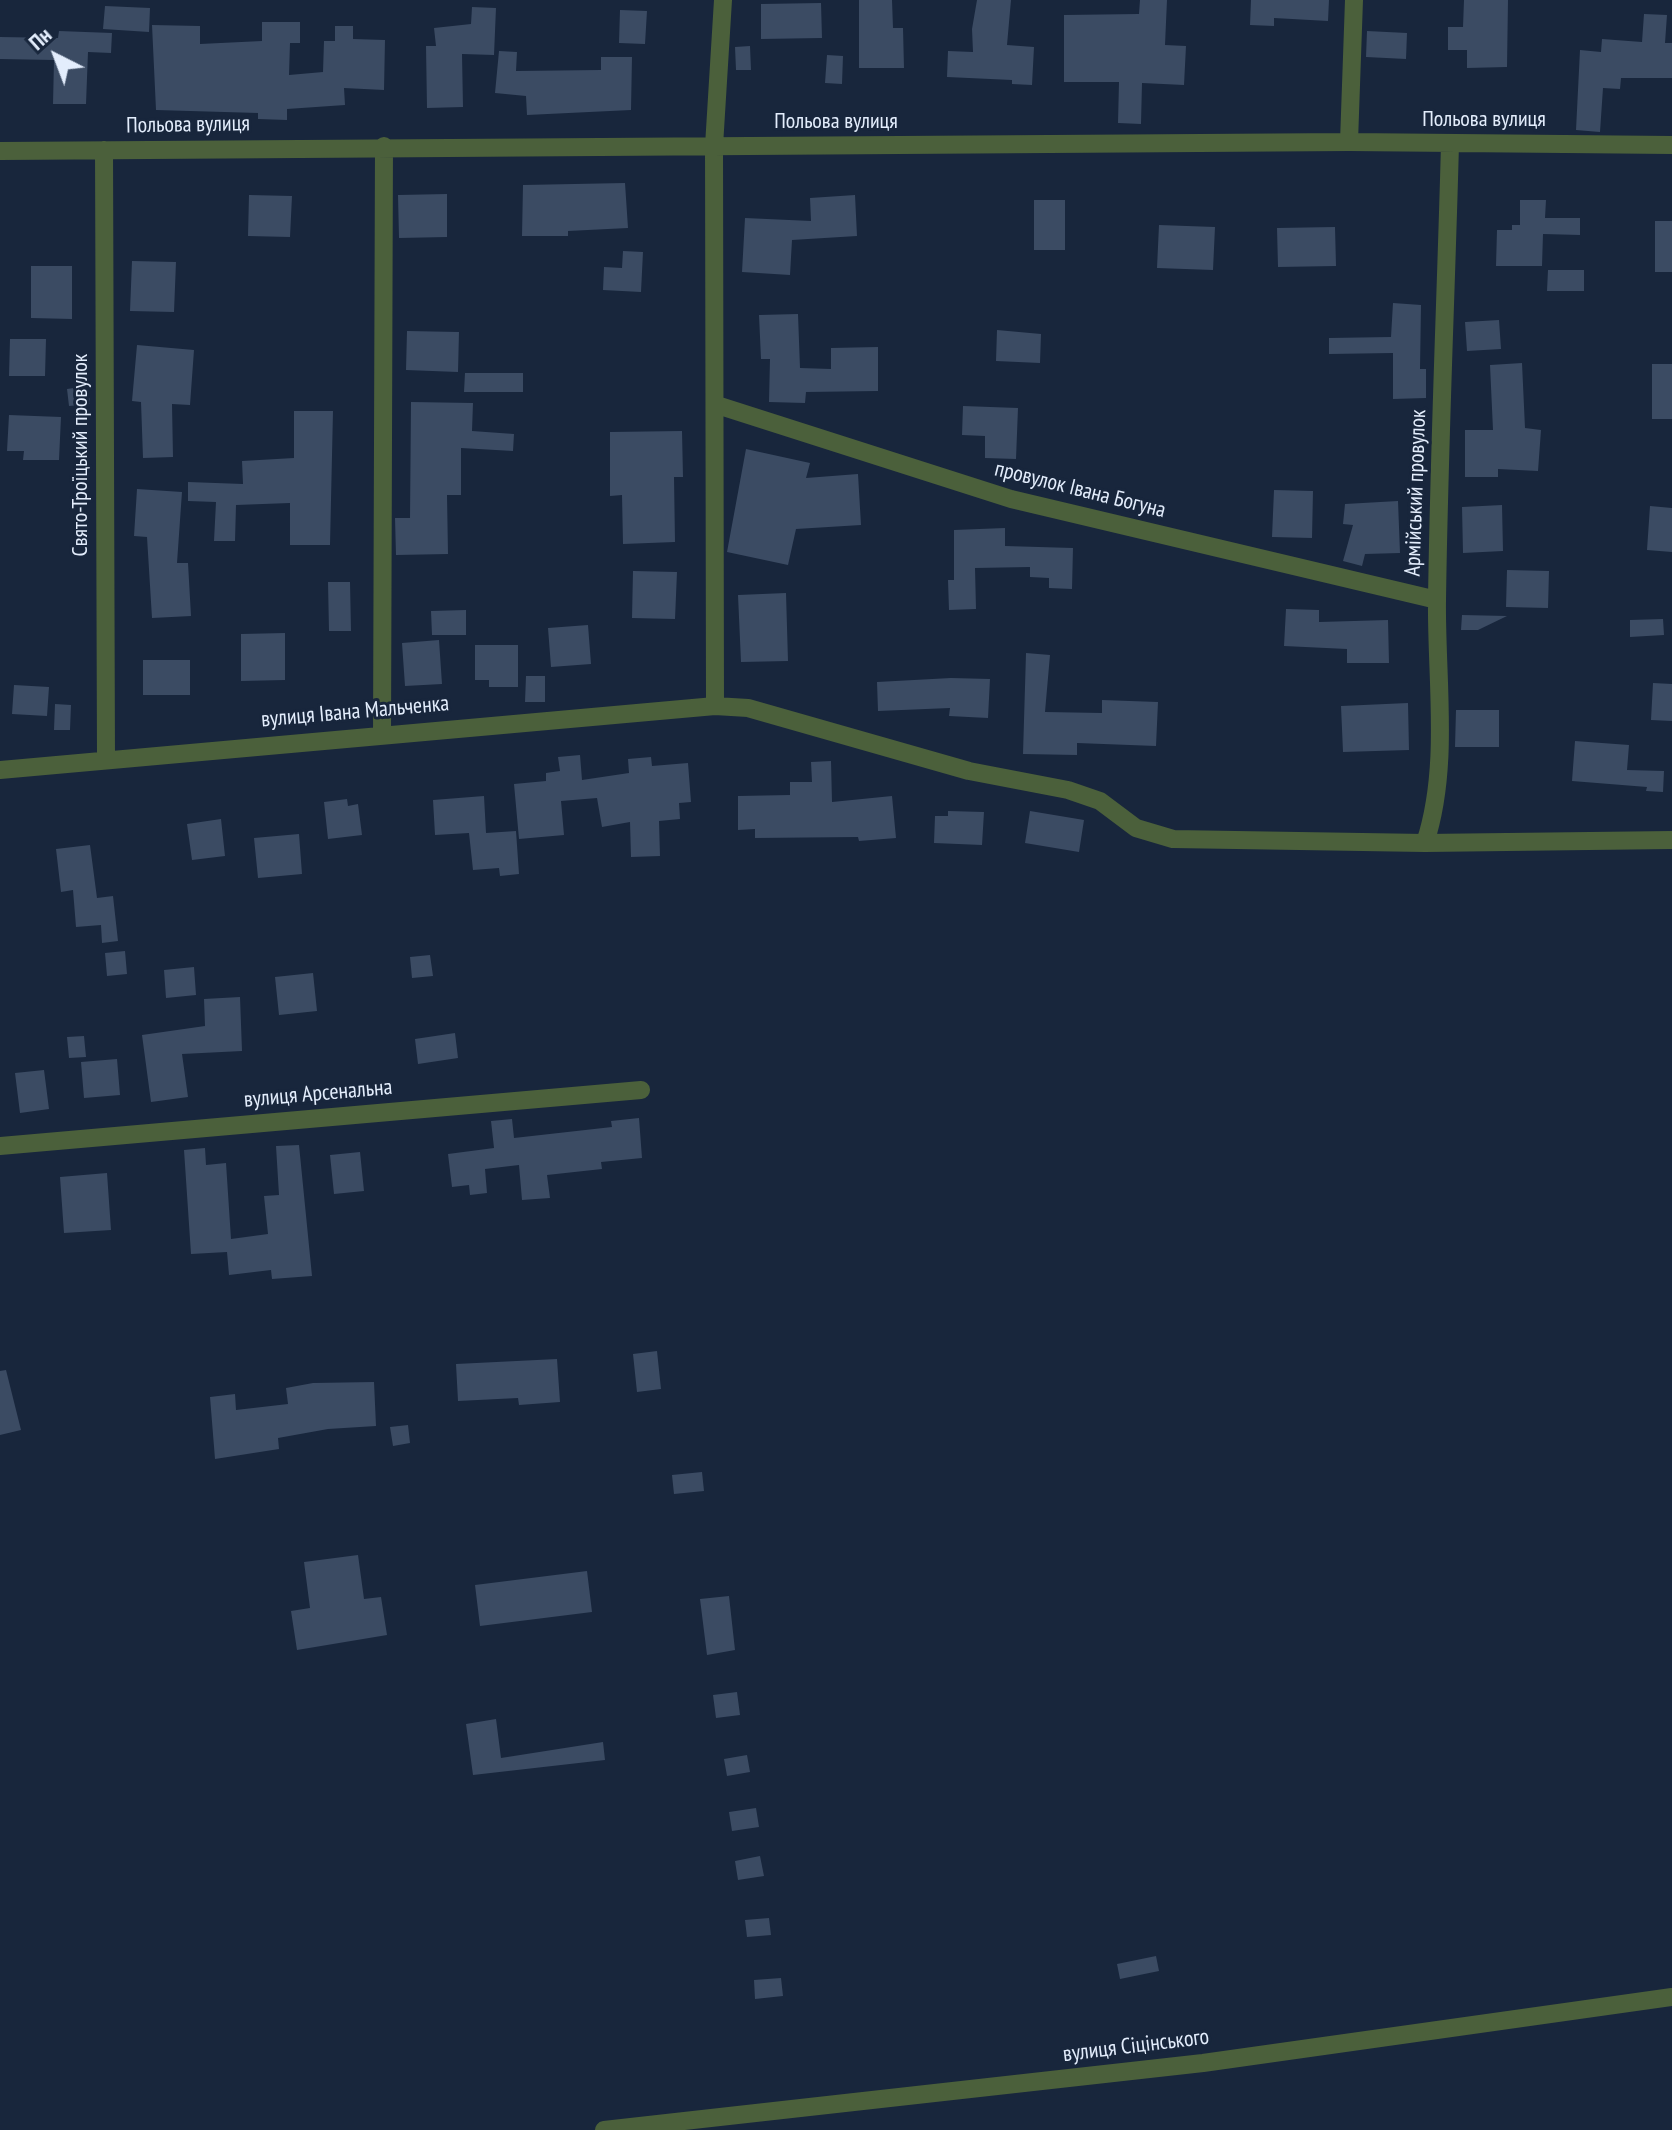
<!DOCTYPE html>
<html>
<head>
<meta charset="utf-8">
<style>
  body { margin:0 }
  #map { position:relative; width:1672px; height:2130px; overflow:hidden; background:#18263c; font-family:"PT Sans Narrow",sans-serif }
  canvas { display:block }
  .north { position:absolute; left:16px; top:16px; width:80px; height:80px; -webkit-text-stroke:6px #18263c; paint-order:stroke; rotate:318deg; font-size:22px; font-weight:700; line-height:32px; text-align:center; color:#e3edfc }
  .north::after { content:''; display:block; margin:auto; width:28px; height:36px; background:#e3edfc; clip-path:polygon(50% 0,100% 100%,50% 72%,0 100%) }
</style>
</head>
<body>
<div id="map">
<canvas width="1672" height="2130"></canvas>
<div class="north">Пн</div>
</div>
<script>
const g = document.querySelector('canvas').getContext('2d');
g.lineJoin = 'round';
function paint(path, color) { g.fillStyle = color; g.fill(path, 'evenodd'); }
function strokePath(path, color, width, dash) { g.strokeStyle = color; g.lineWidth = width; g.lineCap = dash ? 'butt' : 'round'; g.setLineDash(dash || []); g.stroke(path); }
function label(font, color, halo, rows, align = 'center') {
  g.font = font + ' "PT Sans Narrow",sans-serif'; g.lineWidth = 6; g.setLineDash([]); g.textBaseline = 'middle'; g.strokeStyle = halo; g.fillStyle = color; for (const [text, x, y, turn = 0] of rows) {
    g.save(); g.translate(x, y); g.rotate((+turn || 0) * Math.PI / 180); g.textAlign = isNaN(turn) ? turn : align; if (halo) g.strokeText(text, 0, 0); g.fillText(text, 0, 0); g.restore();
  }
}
paint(new Path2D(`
  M859,0H892L893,28H903L904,68H859Z
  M977,0H1011L1007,45L1034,47L1032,85L1012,84V80L947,77L948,51L973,52L972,29Z
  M1140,0H1167L1165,45L1186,46L1184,85L1142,83L1141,124L1118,123L1119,82H1064V15L1139,14Z
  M1251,0H1329L1328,21L1274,18V26L1250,25Z
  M1464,0H1508L1507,67L1467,68V50H1448V27H1463Z
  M821,3L822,38L761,39V4Z
  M105,6L150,8L149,32L103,29Z
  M472,7L496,8L494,55L462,54L463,107L427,108L426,46H436L434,28L471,24Z
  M620,10L647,11L645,44L619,43Z
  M1644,14L1667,15L1665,43H1672V78H1621L1620,89L1603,88L1600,132L1576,130L1580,50L1601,52L1602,39L1642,42Z
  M262,22H300V43H290L289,75L323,72L324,41H335V26H353V39L385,40L384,90L344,88L345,105L287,109V120L258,119V113L156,110L152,25L200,26V44L262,41Z
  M59,31L112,33L111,53L88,52L86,104H53L54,60L0,59V37L58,38Z
  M1367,31L1407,33L1406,59L1366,57Z
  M750,46L751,70H736L735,47Z
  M499,51L517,52L516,71L601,70V57H632L631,110L527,115L526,96L495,93Z
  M827,55L843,56L842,84L825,83Z
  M625,183L628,228L568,231V236H522L523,185Z
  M447,194V237L399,238L398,195Z
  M249,195L292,196L290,237L248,236Z
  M855,195L857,236L792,240L790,275L742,272L745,218L811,221L810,198Z
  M1034,200H1065V250H1034Z
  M1520,200H1546L1545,218H1580V235L1543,234L1542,266H1496L1497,230H1512V225H1520Z
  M1655,221H1672V272H1655Z
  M1159,225L1215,227L1213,270L1157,268Z
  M1335,227L1336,266L1278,267L1277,228Z
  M623,251L643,252L641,292L603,290L604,267L622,268Z
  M132,261L176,262L174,312L130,311Z
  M31,266H72V319L31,318Z
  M1548,270H1584V291H1547Z
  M1393,303L1421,305L1420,369H1426V398L1393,399V353L1329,354V338L1391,337Z
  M798,314L800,368L831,369V348L878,347V391L806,392L805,403L769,402L770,359H761L759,315Z
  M1499,320L1501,349L1467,351L1465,322Z
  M997,330L1041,334L1040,363L996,361Z
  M407,331L459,332L458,372L406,370Z
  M10,339H46L45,376H9Z
  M137,345L194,350L190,405L172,404L173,457L143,458L141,402L132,401Z
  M1522,363L1525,428L1541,430L1538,471L1498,469V477H1465V430H1493L1490,365Z
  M1652,364H1672V419H1652Z
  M465,373H523V392H464Z
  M88,386L90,404L69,406L67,389Z
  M411,402L473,403L472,431L514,434L513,451L461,448V495H447L448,554L396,555L395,518H410Z
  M963,406L1018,408L1016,459L985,458V436L962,435Z
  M294,411H333L330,545H290V503L236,505L235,541H214L216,502L188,501V482L243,484L242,461L294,458Z
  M9,415L61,417L59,460H23L24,451H7Z
  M682,431L683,477H674L675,542L623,544L622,495L610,496V432Z
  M746,449L810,463L806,478L858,474L861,525L796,529L788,565L727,552Z
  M137,489L182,492L177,563H188L191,616L152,618L147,537L134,536Z
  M1274,490L1313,491L1312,538L1272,537Z
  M1398,501L1400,553L1365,554L1362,566L1343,561L1353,525L1343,524L1345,504Z
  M1502,505L1503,551L1463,553L1462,507Z
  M1650,506L1672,508V552L1647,550Z
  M1005,528V546L1073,548L1072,589L1049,588V578L1030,577V567L975,568L976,609L949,610L948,580H954V530Z
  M1507,570L1549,571L1548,608L1506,607Z
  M633,571L677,572L675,619L632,618Z
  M328,582H350L351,631H329Z
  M786,593L788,661L741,662L738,595Z
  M1286,609L1319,610V622L1388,620L1389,663H1347V649L1284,646Z
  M466,610V635H432L431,611Z
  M1462,615L1507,616L1478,630H1461Z
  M1663,619L1664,635L1630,637V620Z
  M588,625L591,664L551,667L548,628Z
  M285,633V680L241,681V634Z
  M439,640L442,684L405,686L402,643Z
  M475,645H518V687H489V680H475Z
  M1026,653L1050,655L1045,712L1102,713V700L1158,702L1156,746L1077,743V755L1023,754Z
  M143,660H190V695H143Z
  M526,676H545V702H525Z
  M951,678L990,679L988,718L949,716L950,708L878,711L877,682Z
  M1653,683L1672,684V721L1651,720Z
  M14,685L49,687L47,716L12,714Z
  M1408,703L1409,750L1343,752L1341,706Z
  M55,704L71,705L70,730H54Z
  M1456,710H1499V747H1455Z
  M1575,741L1629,745L1627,770L1664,771L1663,792L1646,791L1647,787L1572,781Z
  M580,755L582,780L629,773L628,759L651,757L652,766L688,763L691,802L679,803L680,819L659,821L660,856L631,857L630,822L602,827L597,798L561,801L564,835L519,839L514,784L546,781V773L560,771L558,757Z
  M831,761L832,802L892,796L896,838L859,841L858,837L755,838V829L738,830V796L790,795V782H812L811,762Z
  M484,796L486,833L516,831L519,874L500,876L499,868L473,870L469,833L435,835L433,800Z
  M347,799L348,806L358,804L362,835L328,839L324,802Z
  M948,811L984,812L982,845L934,843L935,816H948Z
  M1030,811L1084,820L1079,852L1025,843Z
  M221,819L225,856L192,860L187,824Z
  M299,834L302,874L258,878L254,838Z
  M90,845L97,898L113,896L118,941L102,943L101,925L76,927L73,890L61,892L56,849Z
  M125,951L127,974L107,976L105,953Z
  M430,955L433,976L412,978L410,957Z
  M194,967L196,995L166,998L164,970Z
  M313,973L317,1011L279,1015L275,977Z
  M240,997L242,1051L182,1054L188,1097L151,1102L142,1035L205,1026L204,999Z
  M455,1033L458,1058L418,1064L415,1039Z
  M84,1036L86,1057L69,1058L67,1037Z
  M117,1059L120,1095L84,1098L81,1062Z
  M44,1070L49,1109L20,1113L15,1073Z
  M639,1118L642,1158L601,1162L602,1169L547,1175L550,1198L522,1200L519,1165L485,1169L487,1193L470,1195L469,1185L452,1187L448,1154L494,1148L491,1121L512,1119L514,1138L612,1127L611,1121Z
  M299,1145L312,1276L272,1279L271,1270L229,1275L227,1252L191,1254L184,1150L205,1148L206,1165L226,1163L231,1239L268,1234L264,1196L279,1195L276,1146Z
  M360,1152L364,1191L334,1194L330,1155Z
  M107,1173L111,1230L64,1233L60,1177Z
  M657,1351L661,1389L637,1392L633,1354Z
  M557,1359L560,1402L519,1405L518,1398L458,1401L456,1364Z
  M6,1370L21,1430L0,1435V1371Z
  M374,1382L376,1426L328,1429L278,1438L279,1449L215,1459L210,1397L235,1394L236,1410L288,1404L286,1388L313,1383Z
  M408,1425L410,1443L393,1446L390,1427Z
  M702,1472L704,1491L674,1494L672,1475Z
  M358,1555L364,1599L381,1597L387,1635L297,1650L291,1611L310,1608L304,1562Z
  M587,1571L592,1612L480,1626L475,1585Z
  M729,1596L735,1650L707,1655L700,1599Z
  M737,1692L740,1715L716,1718L713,1695Z
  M496,1719L501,1758L603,1742L605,1760L473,1775L466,1724Z
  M747,1755L750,1772L727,1776L724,1759Z
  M756,1808L759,1827L732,1831L729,1812Z
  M760,1856L764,1876L738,1880L735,1861Z
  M769,1918L771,1935L747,1937L745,1920Z
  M1156,1956L1159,1971L1120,1979L1117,1964Z
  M781,1978L783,1996L755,1999L754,1980Z`), '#3b4b63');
strokePath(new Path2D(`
  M1349,142L1354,0
  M104,150L106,759
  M0,151L1349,142L1672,145
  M717,405L1011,499L1437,600
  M715,706L714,146L723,0
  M382,734L384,146
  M0,770L715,706L748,708L969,771L1068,790L1100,801L1136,828L1173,839L1425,843L1672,840
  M1425,843C1450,767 1436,679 1437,601C1439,448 1446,296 1450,144
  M0,1146L641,1090
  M604,2130L1203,2063L1672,1997`), '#4b603b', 18);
label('22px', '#e3edfc', '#18263c', [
  ["Польова вулиця",1484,120],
  ["Польова вулиця",836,122],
  ["Польова вулиця",188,125,-1],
  ["Свято-Троїцький провулок",81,455,-90],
  ["провулок Івана Богуна",1080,490,14],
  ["Армійський провулок",1416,493,-88],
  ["вулиця Івана Мальченка",355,712,-5],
  ["вулиця Арсенальна",318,1094,-5],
  ["вулиця Сіцінського",1136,2046,-7]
]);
</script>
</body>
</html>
